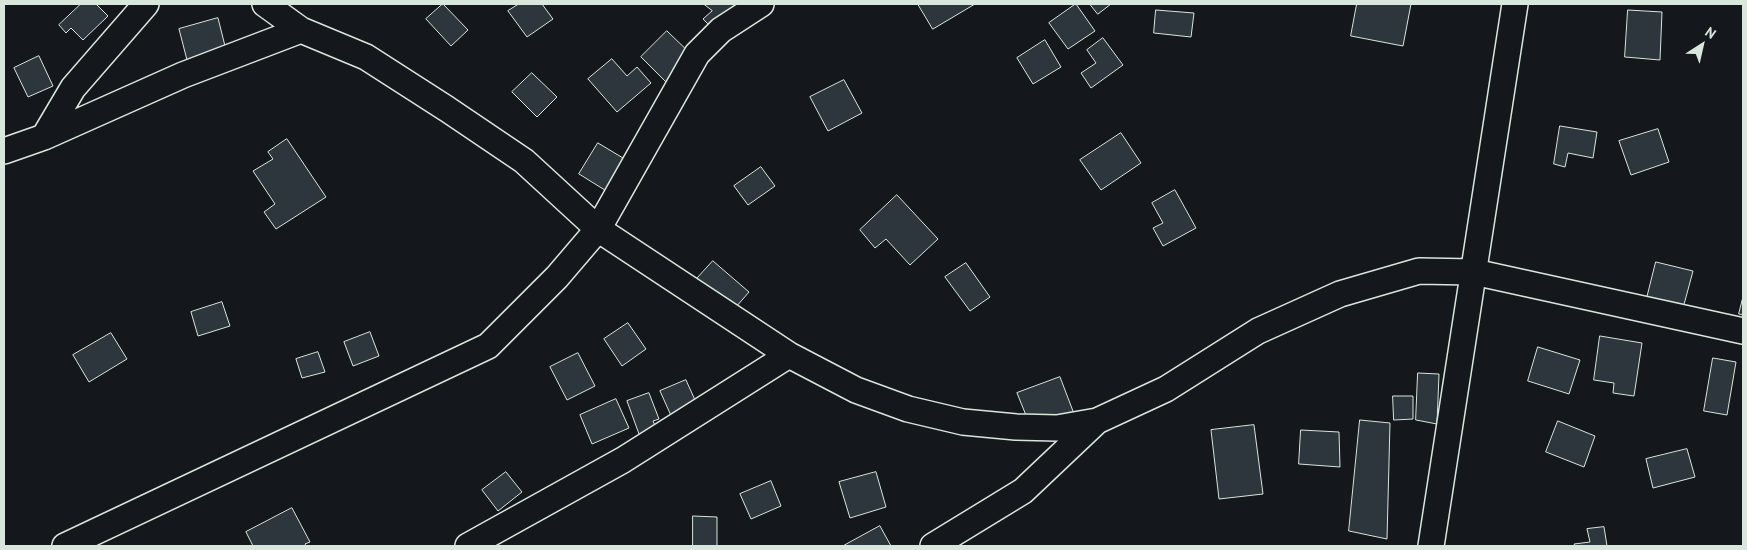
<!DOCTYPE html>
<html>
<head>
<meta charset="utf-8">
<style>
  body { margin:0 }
  #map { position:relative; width:1747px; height:550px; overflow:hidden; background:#14181c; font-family:"PT Sans",sans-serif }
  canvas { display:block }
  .frame { position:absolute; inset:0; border:5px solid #d8e6dc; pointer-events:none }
  .north { position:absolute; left:1677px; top:20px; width:50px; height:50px; -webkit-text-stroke:4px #14181c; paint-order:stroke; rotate:35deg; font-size:14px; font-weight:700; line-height:20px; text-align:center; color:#d8e6dc }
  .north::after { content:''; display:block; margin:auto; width:18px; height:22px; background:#d8e6dc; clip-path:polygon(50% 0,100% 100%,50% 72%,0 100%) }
</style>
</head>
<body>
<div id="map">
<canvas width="1747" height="550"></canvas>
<div class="frame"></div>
<div class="north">N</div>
</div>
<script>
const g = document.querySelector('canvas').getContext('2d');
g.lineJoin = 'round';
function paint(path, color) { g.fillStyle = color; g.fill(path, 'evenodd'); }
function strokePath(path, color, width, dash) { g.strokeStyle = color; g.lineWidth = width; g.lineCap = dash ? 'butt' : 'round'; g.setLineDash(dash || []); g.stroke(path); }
const building = new Path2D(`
  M81,4H96L108,16L83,40L71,28L66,33L59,25Z
  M443,4L468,30L451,46L426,19Z
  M519,4H542L553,19L527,37L508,11Z
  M704,4H746L718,34L703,19L712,11Z
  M918,4H975L933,29Z
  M1076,4L1095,31L1068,49L1049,23Z
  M1090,4H1111L1098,14Z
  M1357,4H1411L1403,46L1351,36Z
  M1156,10L1194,13L1191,37L1154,33Z
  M1628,10L1662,12L1660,60L1625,57Z
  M218,18L226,50L187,60L179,29Z
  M667,31L693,56L666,82L641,57Z
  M1103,38L1123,65L1091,88L1081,73L1096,63L1087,50Z
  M1045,40L1061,67L1033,84L1017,58Z
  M39,56L53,86L28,97L14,68Z
  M612,59L627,76L637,67L651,83L617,112L588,79Z
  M532,73L557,97L537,117L512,92Z
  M844,80L862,113L828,131L810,97Z
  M1560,126L1597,132L1593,158L1568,153L1565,167L1554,164Z
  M1658,129L1669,162L1631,175L1619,141Z
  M1121,133L1141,163L1101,190L1080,160Z
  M287,139L326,197L276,229L264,212L275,204L253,171L273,159L268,152Z
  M598,143L628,161L608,192L579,174Z
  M761,167L775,186L748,205L734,186Z
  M1175,190L1196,228L1163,246L1153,228L1163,223L1152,203Z
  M897,195L938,239L910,265L886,239L875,248L860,230Z
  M713,261L749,292L729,315L693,283Z
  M1656,262L1693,271L1682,312L1646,302Z
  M966,263L990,297L970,311L945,277Z
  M1743,297V315L1739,314Z
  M222,302L230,326L198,336L191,312Z
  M628,323L646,349L622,366L604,339Z
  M370,332L379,356L353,366L344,342Z
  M111,333L127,359L89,382L73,355Z
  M1600,336L1642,343L1634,396L1613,393L1614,383L1594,380Z
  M1538,347L1580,360L1569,394L1528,381Z
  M318,352L325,372L302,378L296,359Z
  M578,353L595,386L567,400L550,367Z
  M1713,358L1736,362L1727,415L1704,411Z
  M1418,373L1439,374L1437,424L1416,420Z
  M1060,377L1076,419L1034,435L1017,393Z
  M686,380L699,409L673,420L660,391Z
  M649,393L659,419L653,421L656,428L639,434L627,401Z
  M1393,396H1413V419L1394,420Z
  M616,399L629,428L592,444L580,415Z
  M1360,420L1390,423L1387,539L1349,531Z
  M1558,421L1595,436L1584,467L1546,452Z
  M1254,425L1263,494L1219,499L1211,430Z
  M1301,430L1339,432L1340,467L1299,464Z
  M1687,449L1695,477L1653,488L1646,459Z
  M506,472L522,492L498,511L482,490Z
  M876,472L886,507L850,518L839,482Z
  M771,481L781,506L751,519L740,494Z
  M292,508L310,542L305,544L306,546H253L246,532Z
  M693,516L717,517V546H693Z
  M880,526L891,546H843Z
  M1604,527L1607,546H1575L1574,544L1590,542L1587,529Z`);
paint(building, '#2c363c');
strokePath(building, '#d8e6dc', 1);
const minor = new Path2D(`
  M265,4L301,30L366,57L447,109L524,161L598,229L789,355L856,390L908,409L963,422L1016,427L1057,428L1097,421L1166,389L1258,331L1340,294L1419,271L1474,272L1743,331
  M44,137L73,88L146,4
  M4,151L44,137L183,75L301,30
  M65,546L488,346L557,277L598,229L697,54L721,30L761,4
  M468,546L623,460L789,355
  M933,546L1023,491L1097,421
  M1431,546L1515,4`);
strokePath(minor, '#d8e6dc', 28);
strokePath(minor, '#14181c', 25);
</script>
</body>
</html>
